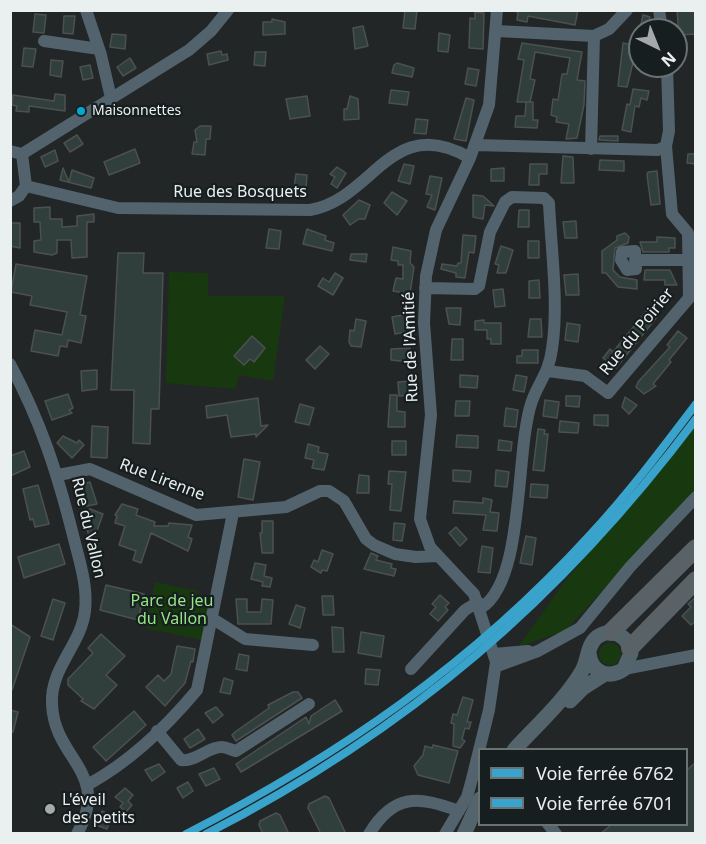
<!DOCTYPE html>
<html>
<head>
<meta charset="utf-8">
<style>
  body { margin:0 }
  #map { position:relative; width:706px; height:844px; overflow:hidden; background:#222626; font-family:"Noto Sans",sans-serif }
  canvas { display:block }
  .frame { position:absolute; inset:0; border:12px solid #eaefef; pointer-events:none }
  .legend { position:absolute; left:478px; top:748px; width:210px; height:78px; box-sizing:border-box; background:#171e1f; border:2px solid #6b7272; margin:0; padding:8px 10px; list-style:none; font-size:18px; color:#eaefef }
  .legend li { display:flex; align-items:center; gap:12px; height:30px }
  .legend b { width:30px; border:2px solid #6b7272 }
  .north { position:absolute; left:628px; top:18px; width:60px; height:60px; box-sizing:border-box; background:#171e1f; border:2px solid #6b7272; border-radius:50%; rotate:137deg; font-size:16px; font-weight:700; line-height:24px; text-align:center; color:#eaefef }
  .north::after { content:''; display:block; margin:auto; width:21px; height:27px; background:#a4a9a9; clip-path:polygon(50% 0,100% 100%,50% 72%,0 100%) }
</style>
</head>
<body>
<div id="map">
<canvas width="706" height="844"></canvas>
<div class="frame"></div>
<ul class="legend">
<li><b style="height:8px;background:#3aa3cb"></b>Voie ferrée 6762</li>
<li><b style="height:8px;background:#3aa3cb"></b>Voie ferrée 6701</li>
</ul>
<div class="north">N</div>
</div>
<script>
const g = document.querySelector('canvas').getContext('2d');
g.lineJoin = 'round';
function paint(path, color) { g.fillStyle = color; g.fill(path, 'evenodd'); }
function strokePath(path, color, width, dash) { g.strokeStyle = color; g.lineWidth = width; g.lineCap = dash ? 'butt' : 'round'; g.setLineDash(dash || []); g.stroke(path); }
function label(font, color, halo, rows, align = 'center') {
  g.font = font + ' "Noto Sans",sans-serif'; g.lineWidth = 4.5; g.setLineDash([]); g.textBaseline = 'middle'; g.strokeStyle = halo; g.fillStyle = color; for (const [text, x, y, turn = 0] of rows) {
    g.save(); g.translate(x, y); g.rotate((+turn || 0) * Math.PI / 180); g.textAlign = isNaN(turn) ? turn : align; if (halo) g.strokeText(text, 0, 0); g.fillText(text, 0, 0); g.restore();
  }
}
paint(new Path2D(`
  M169,272L208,273V296H285L273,381L239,375L236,389L166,383Z
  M695,422V492L566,630L518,647L566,580Z
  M155,582L197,591L195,601L209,604L202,640L145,628Z
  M599 654a11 11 0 1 1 22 0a11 11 0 1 1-22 0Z`), '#183910');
const building = new Path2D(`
  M405,10H417L415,29L403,28Z
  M515,10H578L575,25L528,16L527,22L517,20L518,13Z
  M677,10H696V34L679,35Z
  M475,12L484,13L483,49L469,48L470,18L475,19Z
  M35,14L46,15L44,33L33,32Z
  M643,15L650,17L649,21L652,22L654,30H640Z
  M64,16H75L73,34L63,33Z
  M272,19L285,22V34L263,35V22H272Z
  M363,26L368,46L355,49L353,28Z
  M439,33L450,35L448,52L438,51Z
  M112,34L126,35L125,49L110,47Z
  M522,43L582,52L577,80L585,81L584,105L577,138L566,139L569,124L556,122L557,117L551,115L553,99L558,100L562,74H567L570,58L535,52L530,79L535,80L530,102H517L524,60L518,59Z
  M623,43L637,46L627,87L618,86Z
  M24,48L36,49L33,67L22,66Z
  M221,51L222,55L227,54L228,60L209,65L207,54Z
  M255,52H266L265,66L254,65Z
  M130,58L136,68L123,76L117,67Z
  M51,60L63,61L61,77L50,75Z
  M397,63L414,68L412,77L392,73L394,65Z
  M90,65L93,78L83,80L80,67Z
  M468,68L479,70L476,86L465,84Z
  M633,89L649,91L647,100L641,98L639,107L635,106L631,132L622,130L627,104L630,105Z
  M391,90L409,92L407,105L389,103Z
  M55,94L65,95V111L29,106V112L16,111L17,106L12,105L13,95L54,101Z
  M307,96L310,116L290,119L286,99Z
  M350,96L358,99L359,119L344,120V109H347Z
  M466,98L474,100L466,141L454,139Z
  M526,102H533V120H538L537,128L515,127L516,116H525Z
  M416,119L428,120L426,134L414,133Z
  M200,126H211L210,139H206L205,155L192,154L194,142H197L195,130Z
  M77,135L83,144L70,152L64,143Z
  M600,136H618V141L599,140Z
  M135,149L140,163L109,175L104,162Z
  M55,150L58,161L45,167L41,157Z
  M688,154H696V164L687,163Z
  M563,156L573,157L574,183H561Z
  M600,160L624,161V171L599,170Z
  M404,164L414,166L410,184L398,181Z
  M530,164H547V174H539V185H529Z
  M337,167L346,173L337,188L331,184L335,177L330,174Z
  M63,168L69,182L72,170L94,178L91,188L60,180Z
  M504,168V181H491V169Z
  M657,171L660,204L651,205L647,175L648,172Z
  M296,174L307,175L306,189L294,188Z
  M430,176L442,178L435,210L427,207L432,195L426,194Z
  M392,192L407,201L397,215L384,203Z
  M473,195L483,196L494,206L485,205L483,219L473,217Z
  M359,200L370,205L365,219H359L350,225L343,215Z
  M50,207V219H62V227L77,226V216L94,214V222H87V257L72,258L71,240H57V253L52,255L34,252V241L41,240L40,222H34V208Z
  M519,210H529V227H518Z
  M576,221L577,238H565L563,222Z
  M10,223H20V248L10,246Z
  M269,229L281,231L279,249L266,248Z
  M307,229L326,236L325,240L334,243L332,251L303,244Z
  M625,233L629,237L628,243L615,248L613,270L620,277L637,280V289L618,287L606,273H602V251L617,240V236Z
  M463,235L476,236L474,253L469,252L465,278L456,277V273L441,269L442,264L457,266L458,263H461Z
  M657,237L675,238V248H669V252H643L640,242H657Z
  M528,241H539V258H528Z
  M501,246L513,250L506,273H497L499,265L495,264Z
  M393,247L411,251L410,263L414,267L410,294L393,291L396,278L403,279V265H398V261L391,260Z
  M118,253H144L143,273H163L159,409H151L150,444L133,443L134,390H111Z
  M351,254H367L366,262L350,260Z
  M16,264L87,276L80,315L86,316L81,343L68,340L67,347L60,346L58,356L31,351L35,330L62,335L67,312L30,305L32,296L11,292Z
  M645,270H670L677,285H665V280H644Z
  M335,273L343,278L333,295L318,286L323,278L329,282Z
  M578,274L579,295H566L564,275Z
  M539,280L540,298H529V281Z
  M503,289L505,306L495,307L493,290Z
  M446,308H461L460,325L449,324Z
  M648,309L657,317L616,368L603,358L610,349L613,352Z
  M408,314L411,331L395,334L392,317Z
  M356,319L366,321L361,347L351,346L349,342L350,330L354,331Z
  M530,319H541L542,337H528Z
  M484,320V323H501V344H491V339H487V330H475V321Z
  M567,323L580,325L578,342L565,340Z
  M678,331L687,338L669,360L671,362L653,384L656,386L644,394L636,387L638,382L670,347L667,345Z
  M252,336L265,348L254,362L250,359L244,365L234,356Z
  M452,339H463V360H451Z
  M320,346L329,354L315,369L306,360Z
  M410,348V362L391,360V349Z
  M522,350H538V363H517V356H522Z
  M97,370V389L82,391L81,371Z
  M460,375L478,376L477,388L460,387Z
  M516,375L527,377L524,392L513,390Z
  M411,381L412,395L399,396L398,382Z
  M68,394L73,408L69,410L72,413L52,420L45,401Z
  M390,395H397V411L405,412V427H388Z
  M566,396H580L579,407L566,406Z
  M625,397L637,405L629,414L622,407Z
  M258,398L261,426L268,425L256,437V434L231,437L227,415L207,418L206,406Z
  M545,400L559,402L557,418L543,416Z
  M456,401H470L469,416H455Z
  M300,404L314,408L309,425L295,422Z
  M506,408L518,410L516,427L504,426Z
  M594,415H608V426L594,425Z
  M560,421L579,423L578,433L559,432Z
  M92,426L108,427L107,458L91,457Z
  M538,429L545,430L544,434H548L544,471L533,470Z
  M457,435L478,436V448L456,447Z
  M63,436L77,443L79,440L84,445L72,458L57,443Z
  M499,440L512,442L511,451L498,450Z
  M392,441H406V455H392Z
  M308,444L319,447L318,452L328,454L324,470L312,468L314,460L305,458Z
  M24,451L30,467L10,476V456Z
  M244,459L260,462L253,500L238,497Z
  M453,470L471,471L470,482L453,481Z
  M496,470L509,472L507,487L495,486Z
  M389,471L406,472L401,511L390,510L392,484H388Z
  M359,475L369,476V493H357Z
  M90,482L97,504L87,506L80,485Z
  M531,484L548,485L547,498L530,497Z
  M38,485L49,524L35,527L33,519L30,520L23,489Z
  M483,498L492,500L490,512L499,513L497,531L483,530L486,515L453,513L454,501L483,503Z
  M122,504L138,509L136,515L155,522L154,526H168L169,523L192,525L188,537L192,539L188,551L151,533L141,563L133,560L136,551L119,545L125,526L115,523L117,516L115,515Z
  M90,509L103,514L95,536L88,533L82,511Z
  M262,521H273V553H262L260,533H262Z
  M394,523L405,524L402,541L393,540Z
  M456,527L467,539L460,546L449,533Z
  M526,536L536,538L532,565L520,563Z
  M59,544L65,564L24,578L18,557Z
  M482,546L493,548L490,573L478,572Z
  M322,550L333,554L327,571L322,570L321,573L311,567L314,560L318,562Z
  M371,553L378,556L376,560L392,564L391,568L396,569L394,576L364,569Z
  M255,563L266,565L264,576L272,578L270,587L262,586L263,582L251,579Z
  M106,585L144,594L138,620L100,610Z
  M440,595L449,603L445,607L448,610L438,621L430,614L436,607L432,604Z
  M322,596H333L334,615H323Z
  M696,597V621L691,625L682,616L691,607L688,604Z
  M53,599L65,603L53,640L41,636Z
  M236,599H247V612H261L262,599L273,600L271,624H238Z
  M296,605L305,608L300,628L289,624Z
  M10,624L30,637L12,690H10Z
  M332,627L343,628L344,652H333Z
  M361,632L384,636L381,657L358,653Z
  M101,634L125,656L106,675L117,685L94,709L81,701L83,699L68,685V679L93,653L88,648Z
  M177,646L195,649L193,662L191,661L185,683L165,706L146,687L158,675L164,681L171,674Z
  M239,654L249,656L247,671L236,669Z
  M366,669L380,670L378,685L365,684Z
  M224,678L233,681L230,694L220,692Z
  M293,692H298L302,698L236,741L232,735L235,732L269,708L268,705Z
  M463,697L473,700L467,722H471L469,729L465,728L462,739L465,741L460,748L453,746L454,724L451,723L453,714L457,715Z
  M335,700L342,711L241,772L236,764L306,717L309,724L311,716Z
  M216,707L223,715L213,723L205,713Z
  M10,710L18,712L13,732H10Z
  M134,711L146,725L106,761L93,747Z
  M198,729L205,739L190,748L184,739Z
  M433,745L458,751L449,783L418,775L414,766L423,755L425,746L432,748Z
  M696,762V834H600L611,825H687V770Z
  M159,764L165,772L152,781L145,770Z
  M214,768L220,779L206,786L199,774Z
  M188,782L193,791L183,798L177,788Z
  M125,788L133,795L128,801L132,805L126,812L120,807L123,803L115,797Z
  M325,796L329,798L346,834H321L308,808L309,804Z
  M102,811L112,815L107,829L96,825Z
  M276,813L280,815L289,834H263L259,825L260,821Z`);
paint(building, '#313f3c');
strokePath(building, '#4d5050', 1.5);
strokePath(new Path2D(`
  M86,10L101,55L111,98
  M659,10L662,30
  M497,31L594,36L609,29L627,10
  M44,41L99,49
  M476,145L658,150L666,146L669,131L667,66
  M591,149L594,36
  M10,151L22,154
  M22,154L189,50L211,31L228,10
  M26,186L118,208L310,210C374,199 391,112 470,158
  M10,201L19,196L26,186L22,154
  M635,251L636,269L627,270L621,260L622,252Z
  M635,260H694
  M425,288L475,289L479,286L490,232L505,202L512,197L544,198L549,203C551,248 559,305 552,349C549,374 537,384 531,404C515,455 525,580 481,608
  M10,364C41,422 57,472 73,535C79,560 88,585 85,611C81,645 50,668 52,704C54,760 112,772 77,834
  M548,371L585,376L608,393L689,298L688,233L672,214L666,146
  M58,475L90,469L196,515L286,507L320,491H329L344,501L366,539L374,545L395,554L416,557L438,556
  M213,619L245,639L313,645
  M494,654L528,651
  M497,666L538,651L580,628L630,567L696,497
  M411,669L465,610L478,602
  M624,669L696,655
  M157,731L181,760C196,762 207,747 222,747C227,747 231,750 236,751L309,704
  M89,784C129,762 167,726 197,690L233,513
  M548,824L556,834
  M369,834C394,793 418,796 459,811
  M445,834L467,797L472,779L489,710L496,662L474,594L430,547L420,519L431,415L424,323L426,276L436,230L470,158L489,105L497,10`), '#52636e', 12);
strokePath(new Path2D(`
  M570,701L583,688L605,674
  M514,750C537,725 565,700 582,671C588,661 587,645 597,637C612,626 629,637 631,653L624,669C608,680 591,672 589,653
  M464,834L480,799`), '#53646d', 15);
strokePath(new Path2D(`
  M611,632L696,548
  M630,648L696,580`), '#586267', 18);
strokePath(new Path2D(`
  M186,834C340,755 473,663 590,535C628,494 662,449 696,404`), '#3aa3cb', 8);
strokePath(new Path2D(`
  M206,834C408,730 560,600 696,419`), '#3aa3cb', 8);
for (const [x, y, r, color] of [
  [81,111,5,"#00a9ce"],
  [50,809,6,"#a4a9a9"]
]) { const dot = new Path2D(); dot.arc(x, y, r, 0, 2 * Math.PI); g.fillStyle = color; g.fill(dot); strokePath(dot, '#171e1f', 2); }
label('14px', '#eaefef', '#171e1f', [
  ["Maisonnettes",92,111]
], 'left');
label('16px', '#eaefef', '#171e1f', [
  ["Rue des Bosquets",240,192],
  ["Rue du Poirier",637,332,-51],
  ["Rue de l'Amitié",411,347,-92],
  ["Rue Lirenne",162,480,21],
  ["Rue du Vallon",88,528,77]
]);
label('16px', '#96e584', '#171e1f', [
  ["Parc de jeu",172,601],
  ["du Vallon",172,619]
]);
label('16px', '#eaefef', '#171e1f', [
  ["L'éveil",62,800],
  ["des petits",62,818]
], 'left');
</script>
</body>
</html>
